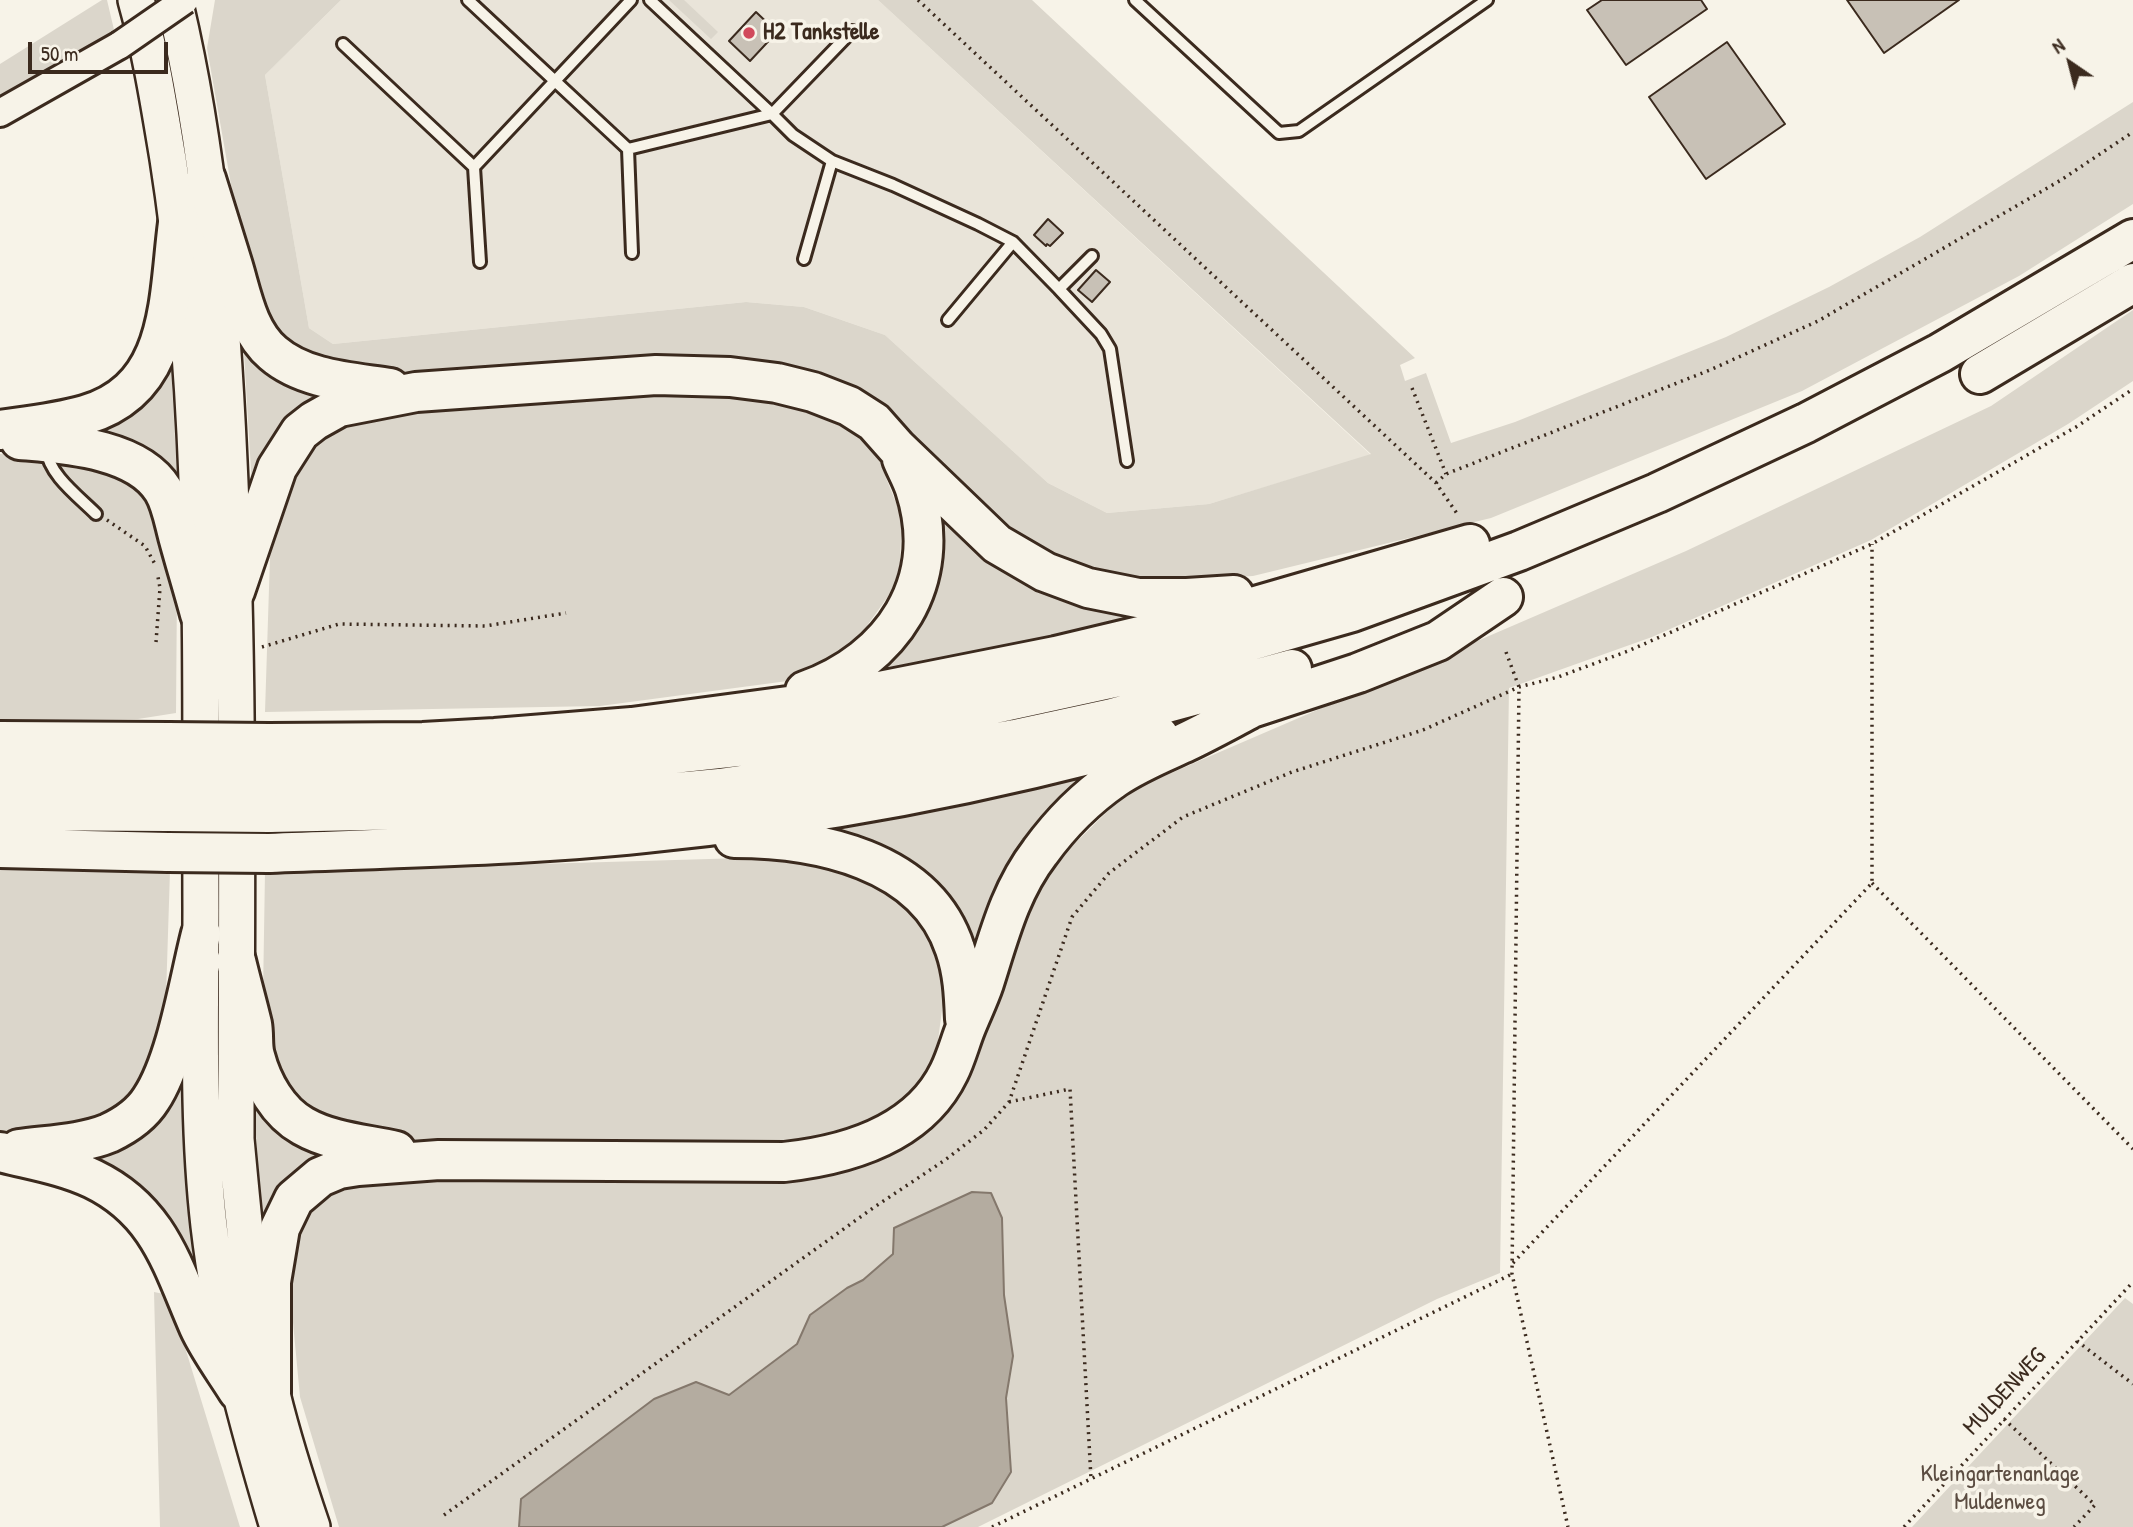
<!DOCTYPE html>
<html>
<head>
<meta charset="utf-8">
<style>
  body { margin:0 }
  #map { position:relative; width:2133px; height:1527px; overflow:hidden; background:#f7f3e8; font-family:"Patrick Hand",sans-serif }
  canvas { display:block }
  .north { position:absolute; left:2035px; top:28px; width:70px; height:70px; -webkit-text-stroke:5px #f7f3e8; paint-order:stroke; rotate:325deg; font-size:19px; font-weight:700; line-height:28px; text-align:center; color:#3b2a1e }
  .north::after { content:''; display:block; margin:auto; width:24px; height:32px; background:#3b2a1e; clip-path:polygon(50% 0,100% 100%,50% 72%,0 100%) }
  .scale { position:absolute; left:28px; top:42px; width:140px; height:32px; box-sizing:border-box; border:4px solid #3b2a1e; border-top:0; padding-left:9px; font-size:21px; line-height:24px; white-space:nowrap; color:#3b2a1e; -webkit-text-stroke:5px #f7f3e8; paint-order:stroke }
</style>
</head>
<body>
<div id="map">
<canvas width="2133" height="1527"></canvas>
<div class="north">N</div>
<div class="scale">50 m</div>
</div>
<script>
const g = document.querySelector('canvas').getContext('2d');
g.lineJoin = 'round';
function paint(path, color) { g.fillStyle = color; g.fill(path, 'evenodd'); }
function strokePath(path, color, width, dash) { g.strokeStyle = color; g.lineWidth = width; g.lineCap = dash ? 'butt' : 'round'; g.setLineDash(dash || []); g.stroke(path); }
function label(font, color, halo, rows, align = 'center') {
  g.font = font + ' "Patrick Hand",sans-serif'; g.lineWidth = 7; g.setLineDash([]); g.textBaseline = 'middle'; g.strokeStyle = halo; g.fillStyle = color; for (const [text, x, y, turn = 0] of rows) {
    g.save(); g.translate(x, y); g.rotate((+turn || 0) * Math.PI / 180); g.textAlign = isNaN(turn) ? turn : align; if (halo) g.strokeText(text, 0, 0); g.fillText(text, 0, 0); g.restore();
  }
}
paint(new Path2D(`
  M341,0H878L1371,455L1209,504L1107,513L1048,483L885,335L804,307L746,302L333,344L309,328L265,75Z`), '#e9e4d9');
paint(new Path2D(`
  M102,0H107L115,34L0,98V64Z
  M215,0H341L265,75L309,328L333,344L746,302L804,307L885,335L1048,483L1107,513L1209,504L1371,454L878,0H1032L1415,358L1400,365L1405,381L1426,373L1451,443L1515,422L1726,337L1829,287L1920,237L2133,102V204L2019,276L1802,391L1491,518L1253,576L1172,581L1088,573L1041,552L991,519L918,440L881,465L902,518L899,581L849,651L795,680L600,706L265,712L271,526L252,487L244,353L248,348L284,353L246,270L207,48Z
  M669,0H684L718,32L711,39Z
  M2133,310V381L2068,424L1871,540L1652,637L1509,688L1500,1273L1437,1299L978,1527H942L992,1503L1007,1416L1006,1398L1013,1356L1004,1295L893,1254L863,1280L847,1288L810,1315L797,1344L728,1395L696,1382L522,1499L519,1527H339L300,1397L286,1248L322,1198L365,1183L826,1177L916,1140L965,1087L1005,975L1046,872L1127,792L1686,551L1991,406Z
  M171,365L177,476L175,478L72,429Z
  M0,454L74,457L139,484L162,514L177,586L176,713L138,719H0Z
  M929,507L1164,615L879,677L870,667Z
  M1110,766L982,961L961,941L814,829Z
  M743,858L844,868L920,914L946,980L935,1063L891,1111L834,1139L762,1150L447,1144L357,1134L314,1120L262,1056L265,872Z
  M0,866L170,871L166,996L160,1053L149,1082L106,1125L0,1140Z
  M180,1076L182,1082L185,1164L193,1259L191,1263L72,1154Z
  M254,1102L344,1149L264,1222L261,1217Z
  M154,1292L169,1295L240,1527H160Z
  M2125,1298L2133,1304V1527H1912Z`), '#dbd6cb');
const water = new Path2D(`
  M972,1192L991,1193L1002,1218L1004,1295L1013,1356L1006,1398L1011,1472L992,1503L942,1527H519L521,1499L654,1399L696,1382L729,1395L797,1344L810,1315L847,1288L863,1280L893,1254L894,1228Z`);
paint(water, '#b4aca0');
strokePath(water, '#84786c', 2);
const building = new Path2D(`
  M1602,0H1701L1707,9L1626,65L1587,10Z
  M1847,0H1959L1884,53Z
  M756,12L777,32L750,61L729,41Z
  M1727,42L1785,124L1706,179L1649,97Z
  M1048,219L1063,233L1050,246L1047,244L1046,246L1034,235Z
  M1096,270L1110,282L1092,302L1078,290Z`);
paint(building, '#c8c1b6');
strokePath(building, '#3b2a1e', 2);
const service = new Path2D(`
  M468,0L628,149L772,114L793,135L832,161L893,185L978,224L1013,242L1059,289L1092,256
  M650,0L772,114L852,31
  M1135,0L1279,133L1299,131L1487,0
  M343,44L474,167
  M628,149L632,253
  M804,259L832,161
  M480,262L474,167L631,0
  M1059,289L1101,334L1110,349L1127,461
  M948,320L1013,242
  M46,449C49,475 78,496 96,514`);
const tertiary = new Path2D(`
  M0,113L120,45`);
const trunk = new Path2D(`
  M136,0C151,53 159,105 168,159C207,407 200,659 201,909C201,1014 197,1121 209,1226C221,1329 248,1427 278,1527
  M174,0C210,151 222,306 229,461C240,687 236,913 236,1139C244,1224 251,1311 272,1394C283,1439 297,1483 312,1527`);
const motorway = new Path2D(`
  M206,179C215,208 224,237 233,266C242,296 248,332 273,353C304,380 352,382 390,388
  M1980,374L2133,283
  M0,430C28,426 57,423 85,415C174,389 168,299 178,223
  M20,440C64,444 137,448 163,490C171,503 174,521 178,536C185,562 193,588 200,614
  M235,591L277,468L300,432L314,421L339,407L416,392L656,375L730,377L777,383L813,392L849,406L874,422L897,448L997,544L1045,572L1088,588L1138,598H1187L1234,595
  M805,691C892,660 945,582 915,489C912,479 906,469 902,459
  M1224,717L1358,673L1438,641L1503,597
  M0,741L168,742
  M269,743L423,742L495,738L632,727L840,699L1056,656L1211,619L1470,544
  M0,775H168
  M269,776L490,774L810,739L935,717L1142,672L1352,612L1519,551L1657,493L1806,423L1940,353L2133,239
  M0,811L168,812
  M269,813L503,808L720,788L844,770L1015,739L1112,718L1292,669
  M734,838C816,838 926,859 955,949C963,972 964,995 965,1019
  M0,848L168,852
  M269,853C394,848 520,846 644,833C818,816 991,783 1159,736
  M236,961C241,982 247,1003 252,1024C254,1035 252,1046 255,1056C262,1083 278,1112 303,1126C331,1142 365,1144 396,1151
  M19,1149C48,1145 83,1144 109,1133C126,1125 141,1115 151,1099C177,1060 189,981 201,934
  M0,1152C31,1160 64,1165 93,1179C159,1211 172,1265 199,1327C209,1349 225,1370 238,1391
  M271,1393V1282L280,1228L294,1199L320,1177L339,1169L358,1166L439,1160L784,1162C848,1155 919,1134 949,1072C956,1058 960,1042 966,1027C972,1012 979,998 984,983C999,936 1010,891 1040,852C1061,823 1086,798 1115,778C1137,763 1162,753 1186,742C1207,732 1227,721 1248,710`);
strokePath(service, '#3b2a1e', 16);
strokePath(tertiary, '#3b2a1e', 32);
strokePath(trunk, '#3b2a1e', 40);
strokePath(motorway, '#3b2a1e', 44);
strokePath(new Path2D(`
  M918,0L1436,483L1458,515
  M1412,388L1446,474
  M1436,483L1446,474L1710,370L1818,321L2061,180L2133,132
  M107,520L145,546L156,566
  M156,642L160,588L158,577
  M262,647L339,624L485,626L566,613
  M1506,652L1519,687L1512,1274L1568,1527
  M1872,883L2133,1149
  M1009,1102L1070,1089L1091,1479
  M1513,1263L1872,883V544
  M2077,1341L2133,1384
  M2004,1419L2095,1505L2074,1527
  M444,1515L873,1208L945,1160L984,1130L1009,1102L1072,917L1109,873L1183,817L1292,772L1423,730L1519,687L1558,677L1628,651L1872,544L2076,427L2133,389
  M992,1527L1512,1274
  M1904,1527L2133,1282`), '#3b2a1e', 3.5, [2, 5]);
strokePath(service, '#f7f3e8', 10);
strokePath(tertiary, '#f7f3e8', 26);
strokePath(trunk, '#f7f3e8', 35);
strokePath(motorway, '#f7f3e8', 38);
const tertiaryBridge = new Path2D(`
  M120,45L185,0`);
const motorwayBridge = new Path2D(`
  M168,742L269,743
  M168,775L269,776
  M168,812L269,813
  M168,852L269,853`);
strokePath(tertiaryBridge, '#3b2a1e', 32, []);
strokePath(motorwayBridge, '#3b2a1e', 44, []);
strokePath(tertiaryBridge, '#f7f3e8', 26);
strokePath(motorwayBridge, '#f7f3e8', 38);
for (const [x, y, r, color] of [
  [749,33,7,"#d1495b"]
]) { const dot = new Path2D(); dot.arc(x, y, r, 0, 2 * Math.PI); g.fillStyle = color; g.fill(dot); strokePath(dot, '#f7f3e8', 2.5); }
label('bold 24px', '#3b2a1e', '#f7f3e8', [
  ["H2 Tankstelle",763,33]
], 'left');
label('24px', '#3b2a1e', '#f7f3e8', [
  ["MULDENWEG",2005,1392,-47]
]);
label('24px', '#5b4c41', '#f7f3e8', [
  ["Kleingartenanlage",2000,1475],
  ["Muldenweg",2000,1503]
]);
</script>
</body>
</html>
